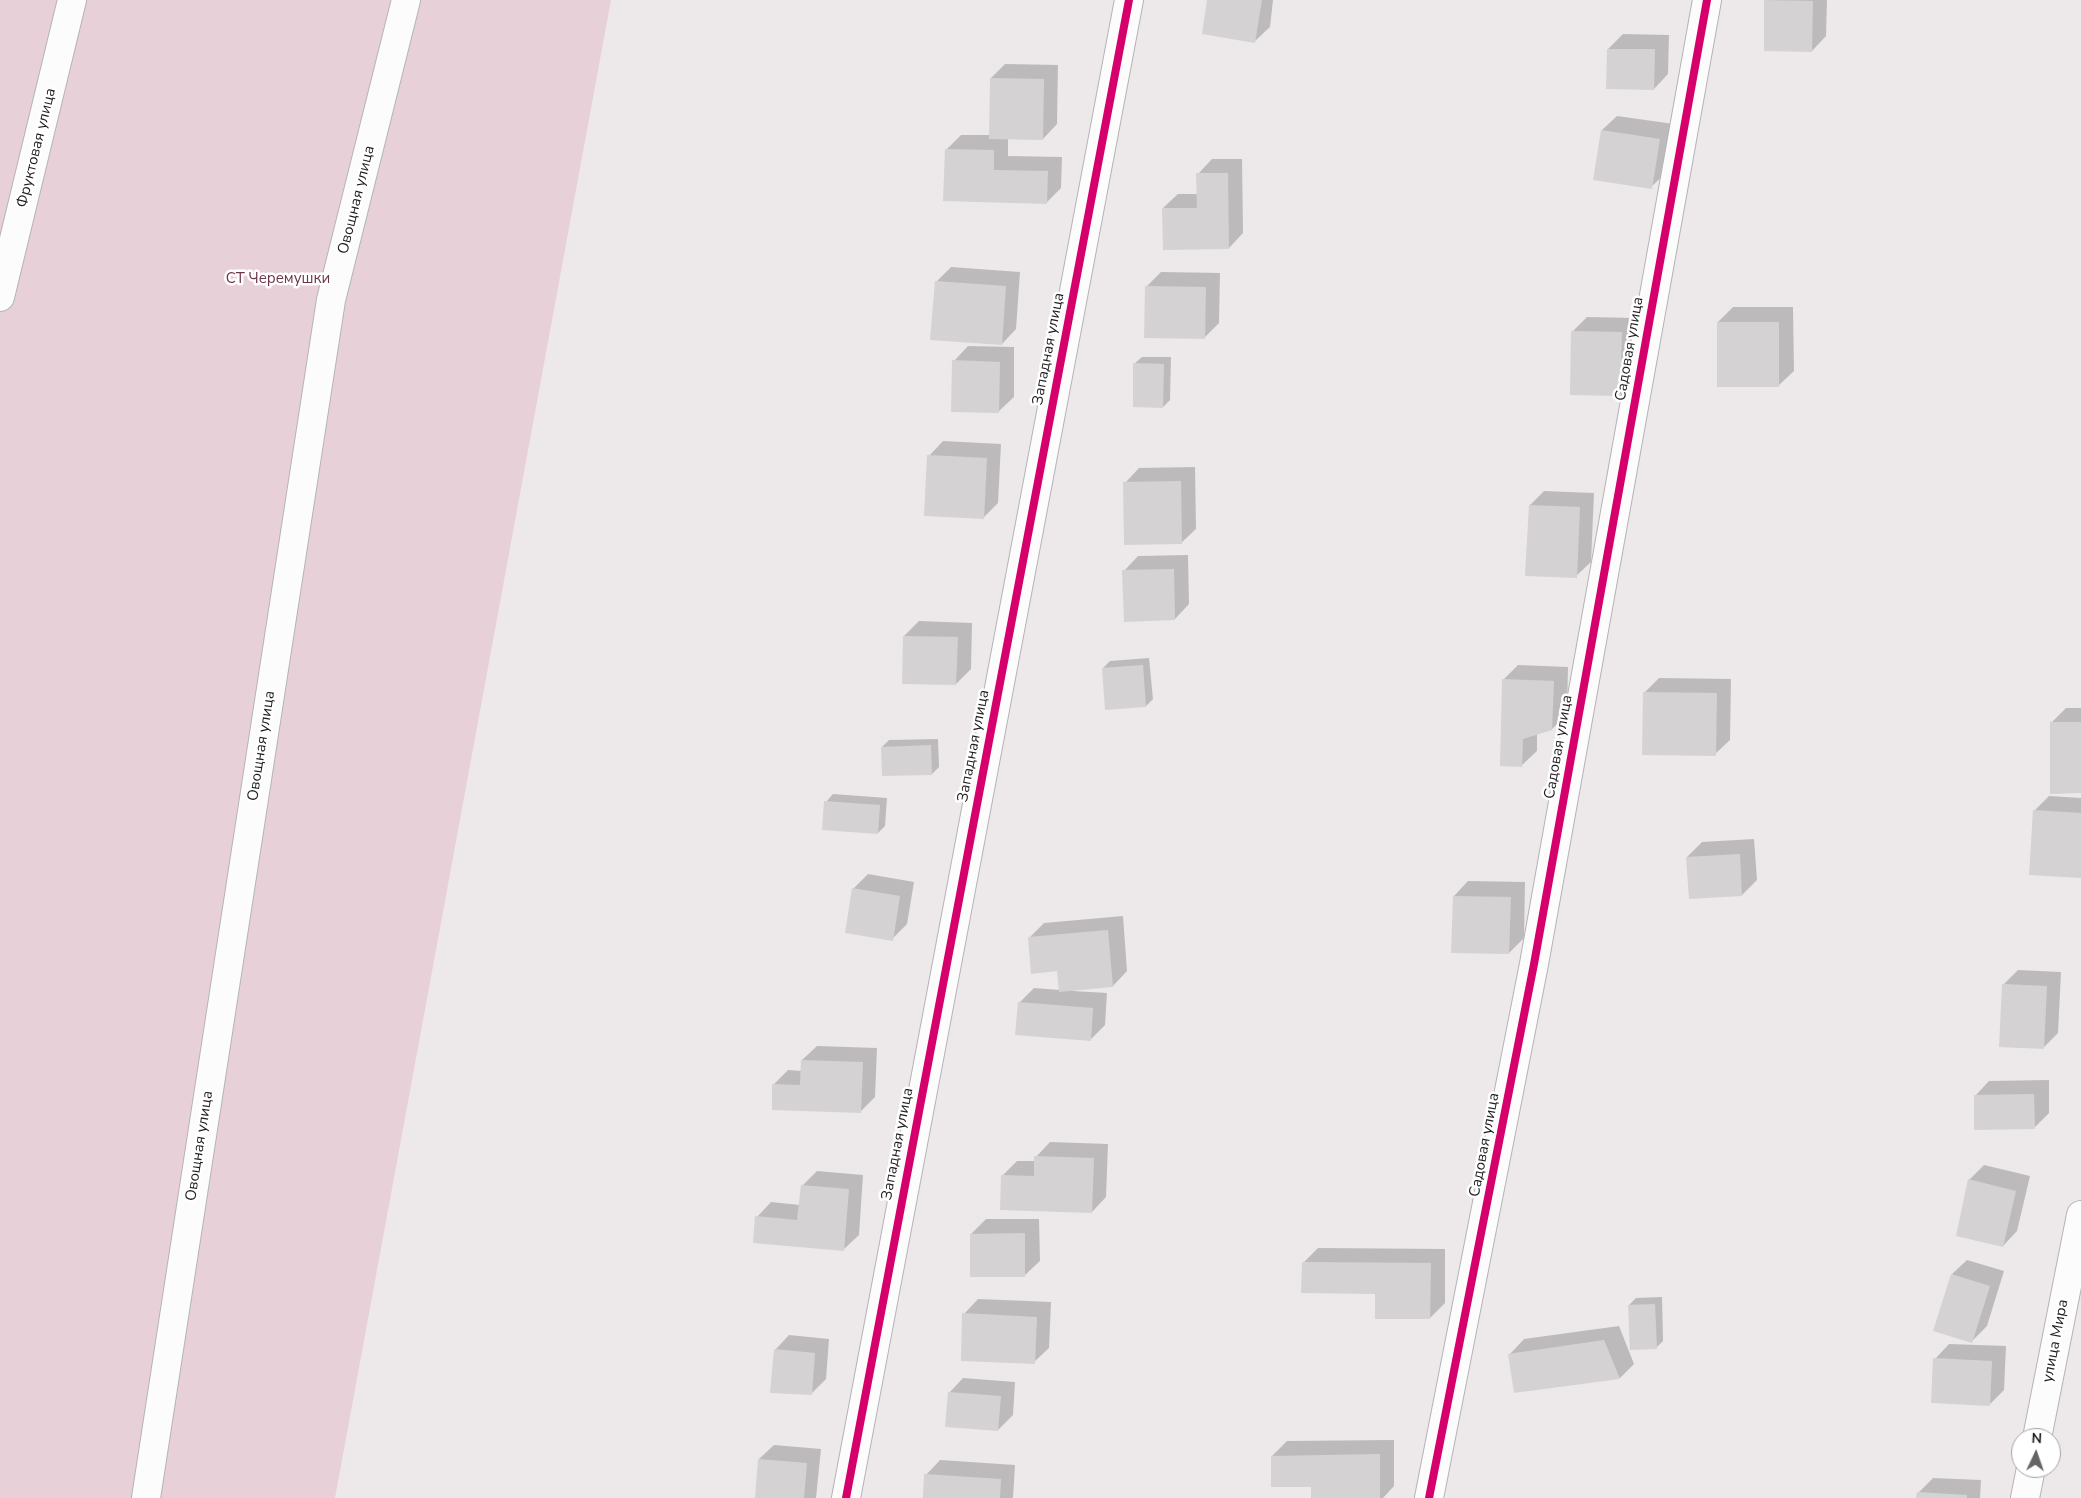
<!DOCTYPE html>
<html>
<head>
<meta charset="utf-8">
<style>
  body { margin:0 }
  #map { position:relative; width:2081px; height:1498px; overflow:hidden; background:#ede9eb; font-family:"Nunito Sans",sans-serif }
  canvas { display:block }
  .north { position:absolute; left:2011px; top:1428px; width:50px; height:50px; box-sizing:border-box; background:#fff; border:1px solid #a5a4a4; border-radius:50%; rotate:3deg; font-size:14px; font-weight:700; line-height:20px; text-align:center; color:#1e1c1c }
  .north::after { content:''; display:block; margin:auto; width:18px; height:22px; background:#666464; clip-path:polygon(50% 0,100% 100%,50% 72%,0 100%) }
</style>
</head>
<body>
<div id="map">
<canvas width="2081" height="1498"></canvas>
<div class="north">N</div>
</div>
<script>
const g = document.querySelector('canvas').getContext('2d');
g.lineJoin = 'round';
function paint(path, color) { g.fillStyle = color; g.fill(path, 'evenodd'); }
function strokePath(path, color, width, dash) { g.strokeStyle = color; g.lineWidth = width; g.lineCap = dash ? 'butt' : 'round'; g.setLineDash(dash || []); g.stroke(path); }
function label(font, color, halo, rows, align = 'center') {
  g.font = font + ' "Nunito Sans",sans-serif'; g.lineWidth = 5; g.setLineDash([]); g.textBaseline = 'middle'; g.strokeStyle = halo; g.fillStyle = color; for (const [text, x, y, turn = 0] of rows) {
    g.save(); g.translate(x, y); g.rotate((+turn || 0) * Math.PI / 180); g.textAlign = isNaN(turn) ? turn : align; if (halo) g.strokeText(text, 0, 0); g.fillText(text, 0, 0); g.restore();
  }
}
paint(new Path2D(`
  M0,0H611L335,1498H0Z`), '#e8d0d9');
paint(new Path2D(`
  M1208,0H1273L1270,27L1255,41Z
  M1766,0H1827L1826,36L1812,51Z
  M1623,34L1669,35L1668,74L1654,89L1608,49Z
  M1005,64L1058,65L1057,124L1043,139L1008,138V156L1062,157L1061,188L1047,202L946,150L961,135H990L991,78Z
  M1617,116L1674,124L1666,173L1651,187L1602,130Z
  M1212,159H1242L1243,233L1229,248L1163,208L1178,194H1198V174Z
  M951,267L1020,272L1016,329L1002,344L936,282Z
  M1161,272L1220,273L1219,323L1204,338L1146,287Z
  M1733,307H1793L1794,371L1779,385L1718,322Z
  M1587,317L1636,318L1634,380L1620,395L1572,332Z
  M968,346L1014,347V397L999,411L954,361Z
  M1142,357H1171L1170,400L1163,407L1134,364Z
  M943,441L1001,444L998,503L983,518L929,456Z
  M1195,467L1196,529L1181,543L1125,483L1139,468Z
  M1544,491L1594,493L1591,562L1576,576L1530,505Z
  M1188,555L1189,604L1175,619L1124,571L1138,556Z
  M919,621L972,623L971,669L956,684L904,636Z
  M1149,658L1153,699L1146,706L1103,668L1110,661Z
  M1518,665L1568,667L1567,714L1552,729L1537,733V751L1522,765L1503,680Z
  M1659,678L1731,679L1730,740L1715,754L1644,693Z
  M2066,708H2081V792L2051,723Z
  M938,739L939,767L932,774L882,747L889,740Z
  M833,794L887,798L885,826L878,833L826,802Z
  M2049,796L2081,798V877L2035,810Z
  M1754,839L1757,880L1742,895L1687,857L1702,842Z
  M868,874L914,882L907,924L892,939L853,889Z
  M1468,881L1525,882L1524,938L1509,953L1454,896Z
  M1123,916L1127,971L1113,986L1073,989V991L1107,993L1105,1025L1090,1040L1019,1003L1034,988L1060,990L1058,970L1029,938L1044,923Z
  M2018,970L2061,972L2058,1033L2043,1048L2003,985Z
  M817,1046L877,1048L875,1097L860,1112L774,1084L788,1070L802,1071V1060Z
  M2049,1080V1113L2034,1128L1975,1096L1989,1081Z
  M1050,1142L1108,1144L1106,1197L1092,1212L1002,1176L1017,1161H1035L1036,1157Z
  M1984,1165L2030,1176L2017,1231L2003,1246L1969,1180Z
  M817,1171L863,1175L859,1235L844,1249L757,1217L771,1202L800,1205L802,1186Z
  M986,1219H1039L1040,1261L1025,1275L971,1234Z
  M1318,1248L1445,1249V1303L1430,1318L1376,1292L1303,1263Z
  M1967,1260L2004,1271L1987,1326L1972,1341L1952,1274Z
  M1662,1297L1663,1341L1656,1348L1629,1305L1636,1298Z
  M978,1299L1051,1302L1049,1348L1034,1362L964,1314Z
  M1619,1326L1634,1364L1620,1378L1510,1354L1524,1339Z
  M789,1335L829,1339L826,1379L811,1394L775,1350Z
  M1949,1344L2006,1346L2004,1390L1989,1405L1935,1359Z
  M963,1378L1015,1382L1013,1415L998,1430L949,1393Z
  M1394,1440V1486L1383,1498H1313L1312,1485L1272,1456L1287,1441Z
  M774,1445L821,1449L816,1498H756L759,1459Z
  M940,1460L1015,1465L1013,1498H924L926,1475Z
  M1933,1478L1981,1480L1980,1498H1918V1493Z`), '#0003');
paint(new Path2D(`
  M1207,0H1262L1255,43L1202,34Z
  M1764,0L1813,1L1812,52L1764,51Z
  M1607,49H1655L1654,90L1606,89Z
  M990,78L1044,79L1043,140L989,139Z
  M1601,130L1660,139L1652,189L1593,180Z
  M945,149L994,150V170L1048,171L1047,204L943,201Z
  M1196,173H1228L1229,249L1163,250L1162,208H1197Z
  M935,281L1006,286L1002,345L930,340Z
  M1145,286L1206,287L1205,339L1144,338Z
  M1717,322H1779V387H1717Z
  M1571,331L1622,332L1620,396L1570,395Z
  M952,360L1000,362L999,413L951,412Z
  M1133,363L1164,364L1163,408L1133,407Z
  M927,455L987,458L984,519L924,516Z
  M1181,481L1182,544L1124,545L1123,482Z
  M1529,505L1580,507L1577,578L1525,576Z
  M1174,569L1175,620L1124,622L1122,570Z
  M903,636L958,637L956,685L902,684Z
  M1143,665L1146,707L1105,710L1102,668Z
  M1502,679L1554,681L1552,730L1523,739L1522,767L1500,766Z
  M1643,692L1717,693L1716,756L1642,755Z
  M2050,722H2081V793L2050,794Z
  M931,745L932,775L882,776L881,747Z
  M824,801L880,805L878,834L822,830Z
  M2033,810L2081,813V878L2029,875Z
  M1740,854L1742,896L1689,899L1686,857Z
  M852,888L900,896L893,941L845,933Z
  M1453,896L1511,897L1509,954L1451,953Z
  M1108,930L1113,987L1059,992L1057,971L1031,974L1028,937Z
  M2002,984L2047,986L2044,1049L1999,1047Z
  M1018,1002L1093,1008L1091,1041L1015,1035Z
  M801,1060L863,1062L861,1113L772,1110V1084L800,1085Z
  M2034,1094L2035,1129L1974,1130V1095Z
  M1034,1156L1094,1158L1092,1213L1000,1210L1001,1175L1034,1176Z
  M1968,1179L2016,1191L2003,1247L1956,1236Z
  M801,1185L849,1189L844,1251L753,1243L755,1216L797,1220Z
  M1025,1233V1277H970V1234Z
  M1302,1262L1431,1263L1430,1319H1375V1294L1301,1293Z
  M1951,1274L1990,1286L1972,1343L1933,1331Z
  M1655,1304L1657,1349L1630,1350L1628,1305Z
  M962,1313L1037,1317L1035,1364L961,1361Z
  M1604,1340L1620,1379L1514,1393L1508,1354Z
  M774,1349L815,1353L812,1395L770,1393Z
  M1933,1358L1992,1361L1990,1406L1931,1403Z
  M948,1392L1001,1396L998,1431L945,1427Z
  M1380,1454V1498H1311V1487H1271V1456Z
  M758,1459L807,1463L804,1498H755Z
  M924,1474L1001,1479L1000,1498H923Z
  M1917,1492L1967,1495V1498H1916Z`), '#d5d2d3');
const minor = new Path2D(`
  M0,297L72,0
  M2037,1438L2081,1215
  M146,1498L331,300L406,0
  M846,1498L1129,0
  M1429,1498L1534,964L1707,0
  M2025,1498L2031,1468`);
strokePath(minor, '#b5b3b4', 30);
strokePath(minor, '#fcfcfc', 28);
strokePath(new Path2D(`
  M846,1498L1129,0
  M1429,1498L1534,964L1707,0`), '#d6006c', 8);
label('15px', '#1e1c1c', '#fff', [
  ["Фруктовая улица",37,148,-76],
  ["Овощная улица",357,200,-76],
  ["Западная улица",1049,349,-79],
  ["Садовая улица",1630,349,-80],
  ["Овощная улица",262,746,-81],
  ["Западная улица",974,746,-79],
  ["Садовая улица",1559,747,-80],
  ["Западная улица",898,1144,-79],
  ["Садовая улица",1485,1145,-79],
  ["Овощная улица",200,1146,-81],
  ["улица Мира",2056,1341,-79]
]);
label('15px', '#6c354b', '#fff', [
  ["СТ Черемушки",278,279]
]);
</script>
</body>
</html>
